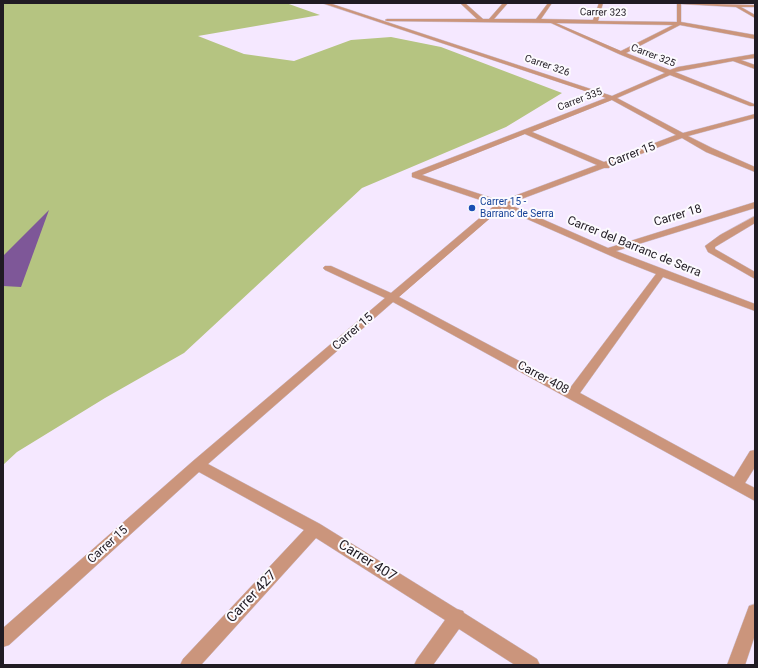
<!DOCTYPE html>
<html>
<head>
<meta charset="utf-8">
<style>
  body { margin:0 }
  #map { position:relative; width:758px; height:668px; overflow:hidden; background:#f5e8ff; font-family:Roboto,sans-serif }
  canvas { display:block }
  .frame { position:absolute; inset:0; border:4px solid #201b23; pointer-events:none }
</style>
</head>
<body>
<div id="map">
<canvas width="758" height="668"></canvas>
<div class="frame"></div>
</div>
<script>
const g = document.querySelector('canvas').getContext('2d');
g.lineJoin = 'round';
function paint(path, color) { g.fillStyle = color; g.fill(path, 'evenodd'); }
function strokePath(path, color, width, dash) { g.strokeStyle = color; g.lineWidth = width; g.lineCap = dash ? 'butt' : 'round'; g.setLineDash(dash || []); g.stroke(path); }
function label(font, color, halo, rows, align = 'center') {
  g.font = font + ' Roboto,sans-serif'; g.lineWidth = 4; g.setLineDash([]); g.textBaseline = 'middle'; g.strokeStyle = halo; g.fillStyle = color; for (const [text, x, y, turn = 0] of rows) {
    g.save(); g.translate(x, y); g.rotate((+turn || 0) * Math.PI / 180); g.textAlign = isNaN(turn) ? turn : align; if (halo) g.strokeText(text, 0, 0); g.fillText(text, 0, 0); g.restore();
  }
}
paint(new Path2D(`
  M3,3H286L320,15L198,36L244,54L294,61L351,40L391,37L441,47L562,93L506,127L362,188L184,353L105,398L17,452L3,465Z`), '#b5c481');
paint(new Path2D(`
  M49,210L21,287L3,286V256Z`), '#7e5798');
const minor = new Path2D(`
  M322,3H329L612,96L665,73L619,54L551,23L387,21L385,20L387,19H477L460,3H465L483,19H489L503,3H508L494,19H536L548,3H552L541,19L593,20L599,3H603L598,21L677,22V3L755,5V7H741L755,15V18L736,7L681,4V22L755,35V39L680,25L626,53L670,70L678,67L755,54V58L741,60L755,65V69L733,61L675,72L754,104V106H750L670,75L617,98L683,133L755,114V118L688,136L712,148L755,167V172L706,152L682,138L610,166L609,168H604L508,204L608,248L755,202V208L616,251L755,304V311L663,277L580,393L734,477L750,451L755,450V467L745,483L755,488V501L393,302L208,464L320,524L457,609L463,611L464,613L537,659L540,665H515L459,629L433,665H414L417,659L445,620L316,538L201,665H180L183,659L304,530L199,472L9,645L3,647V628L193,461L385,298L325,270L323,268L325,266H331L391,293L495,205L412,177V173L606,98ZM556,23L673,25L621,51ZM612,100L676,135L604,162L532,132ZM525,134L597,165L501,201L422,175ZM502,208L618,259L656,274L570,388L399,297Z
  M755,216V223L715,247V249L755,272V279L708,252L705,246L720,235Z
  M755,604V635L745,665H727L749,606Z`);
strokePath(minor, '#cfc3d7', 1);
paint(minor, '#cb957c');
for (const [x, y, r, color] of [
  [472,208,4,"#1a4fb4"]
]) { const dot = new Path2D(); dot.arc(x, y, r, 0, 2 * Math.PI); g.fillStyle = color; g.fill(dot); strokePath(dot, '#fcfafe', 1.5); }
label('10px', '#201b23', '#fcfafe', [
  ["Carrer 323",603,13,1],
  ["Carrer 325",653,56,21],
  ["Carrer 326",547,66,19],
  ["Carrer 335",580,100,-21]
]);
label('10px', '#164399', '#fcfafe', [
  ["Carrer 15 -",480,202],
  ["Barranc de Serra",480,214]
], 'left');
label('12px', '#201b23', '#fcfafe', [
  ["Carrer 15",632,155,-21],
  ["Carrer 18",678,216,-17],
  ["Carrer del Barranc de Serra",634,247,22],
  ["Carrer 15",353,332,-41],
  ["Carrer 408",543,378,28],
  ["Carrer 15",108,545,-42]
]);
label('14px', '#201b23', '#fcfafe', [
  ["Carrer 407",367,561,32],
  ["Carrer 427",252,597,-47]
]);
</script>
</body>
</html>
